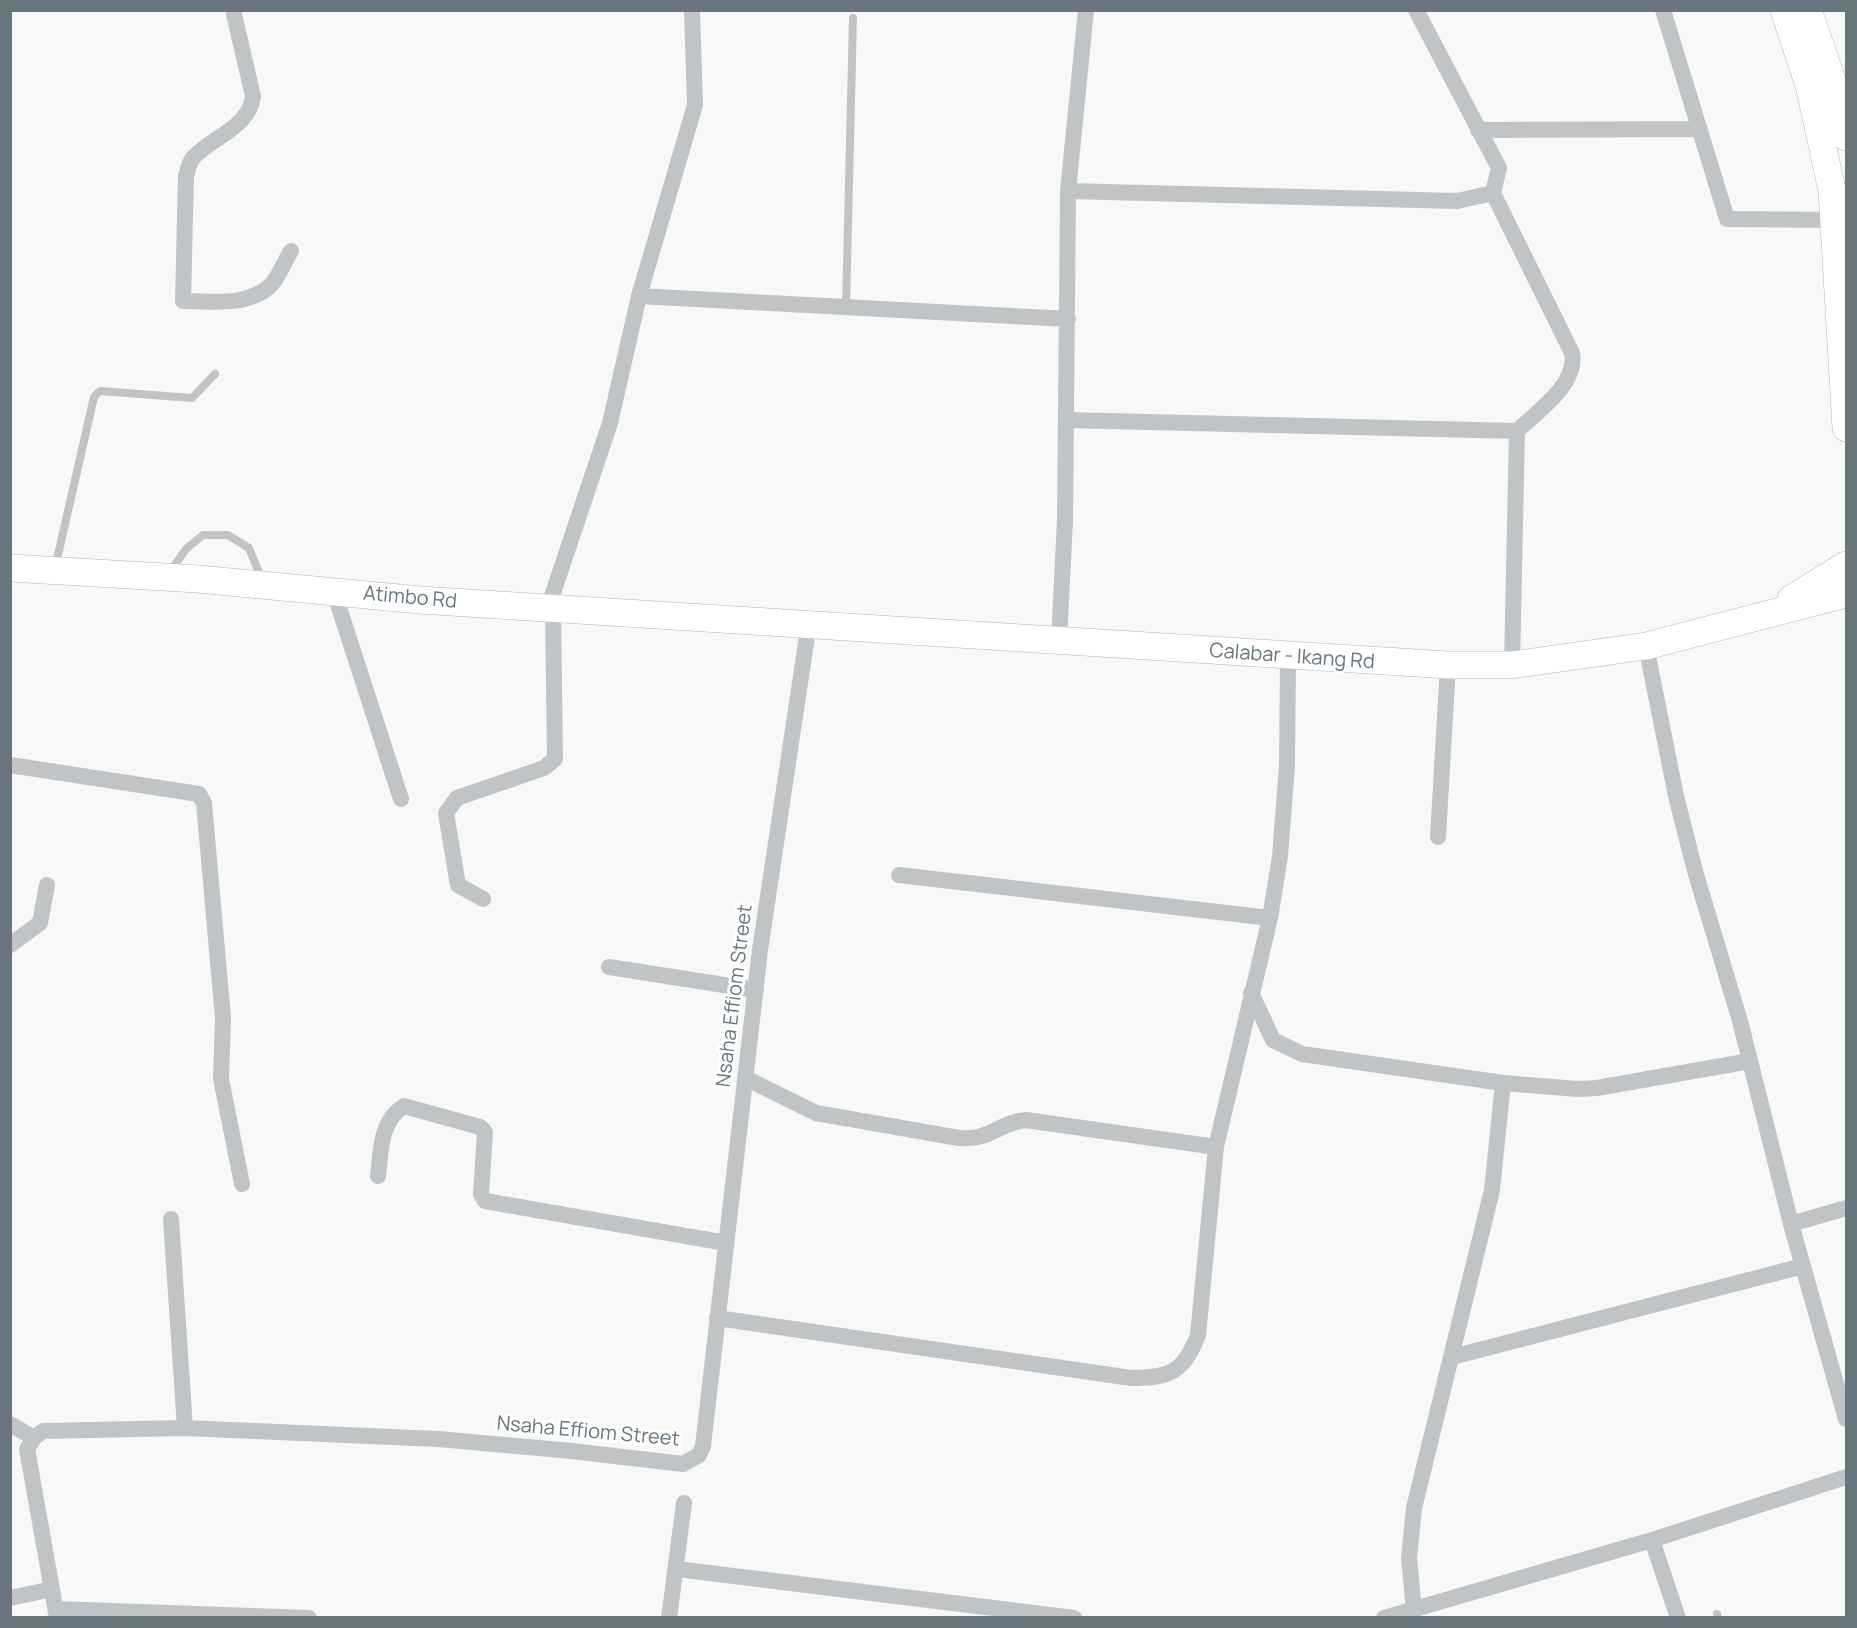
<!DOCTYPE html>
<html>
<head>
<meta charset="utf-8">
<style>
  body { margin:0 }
  #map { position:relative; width:1857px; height:1628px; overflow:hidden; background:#f8f8f6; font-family:Manrope,sans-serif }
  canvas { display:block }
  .frame { position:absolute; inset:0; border:12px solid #67767d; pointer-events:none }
</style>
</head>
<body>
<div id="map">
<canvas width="1857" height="1628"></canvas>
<div class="frame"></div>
</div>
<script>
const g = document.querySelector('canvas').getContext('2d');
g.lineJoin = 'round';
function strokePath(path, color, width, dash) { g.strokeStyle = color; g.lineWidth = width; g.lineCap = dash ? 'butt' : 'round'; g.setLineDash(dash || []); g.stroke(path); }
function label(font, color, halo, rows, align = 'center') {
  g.font = font + ' Manrope,sans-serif'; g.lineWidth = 6; g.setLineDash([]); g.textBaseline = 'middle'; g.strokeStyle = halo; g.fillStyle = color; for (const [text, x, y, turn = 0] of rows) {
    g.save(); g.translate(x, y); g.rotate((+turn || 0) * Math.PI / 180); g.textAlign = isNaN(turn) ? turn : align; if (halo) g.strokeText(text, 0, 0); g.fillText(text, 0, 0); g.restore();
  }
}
const primary = new Path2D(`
  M1784,10L1809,85L1832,190L1846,428
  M1808,10L1830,74L1846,137
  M10,568L198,579L420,600L1448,665H1512L1646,646L1846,594
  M1791,599L1846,565`);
strokePath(primary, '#b2b7b9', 28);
strokePath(new Path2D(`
  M846,307L853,18
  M55,568L94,397L100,391L192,398L215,374
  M170,572L186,549L203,535H228L249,548L262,580
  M1717,1614L1718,1618`), '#c0c4c7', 8);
strokePath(new Path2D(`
  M233,10L253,96C250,127 212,137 193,158C189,162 188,170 186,176L183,301C211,301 245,307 269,287C278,279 284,262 291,251
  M1663,10L1727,219L1835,220
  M1478,130L1699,129
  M1068,191L1457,201L1493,193L1499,168L1416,10
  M1493,193L1572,353C1578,384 1538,411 1517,431L1512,665
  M639,296L1068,319
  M1066,420L1517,431
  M334,592L401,799
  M548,608L610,423L639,296L695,105L692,10
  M1059,641L1065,520L1068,191L1086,10
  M1646,646L1676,796L1695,871L1740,1021L1791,1224L1846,1419
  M10,765L199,794L204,803L223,1018L221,1079L242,1184
  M1438,837L1448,665
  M899,875L1270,918
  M483,899L458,885L446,813L457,798L544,768L555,759L553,608
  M10,945L40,923L47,885
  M609,967L756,990
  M1251,993L1273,1040L1302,1054L1503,1083L1578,1089L1597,1088L1750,1061
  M745,1078L816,1113L959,1138C990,1141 1000,1122 1026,1120L1216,1147
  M378,1176C381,1150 380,1121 404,1106L480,1127L485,1132L481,1194L485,1201L726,1243
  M171,1219L185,1428
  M1791,1224L1846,1208
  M717,1318L1131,1378C1168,1378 1184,1373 1198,1335L1216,1147L1270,918L1280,856L1287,766L1288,657
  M1452,1357L1803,1266
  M10,1424L34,1438
  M1652,1540L1678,1618
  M677,1569L1074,1618
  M10,1598L52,1589
  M56,1609L309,1618
  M1414,1611L1409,1558L1414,1508L1492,1190L1503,1083
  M57,1618L27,1449L34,1438L43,1431L185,1428L438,1439L572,1451L683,1464L699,1455L703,1446L760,950L809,623
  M669,1618L684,1503
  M1384,1618L1652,1540L1846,1477`), '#c0c4c7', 16);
strokePath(primary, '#fff', 27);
label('20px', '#67767d', '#fff', [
  ["Atimbo Rd",410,598,5],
  ["Calabar - Ikang Rd",1292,657,4],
  ["Nsaha Effiom Street",735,996,-83],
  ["Nsaha Effiom Street",588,1432,5]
]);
</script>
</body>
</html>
